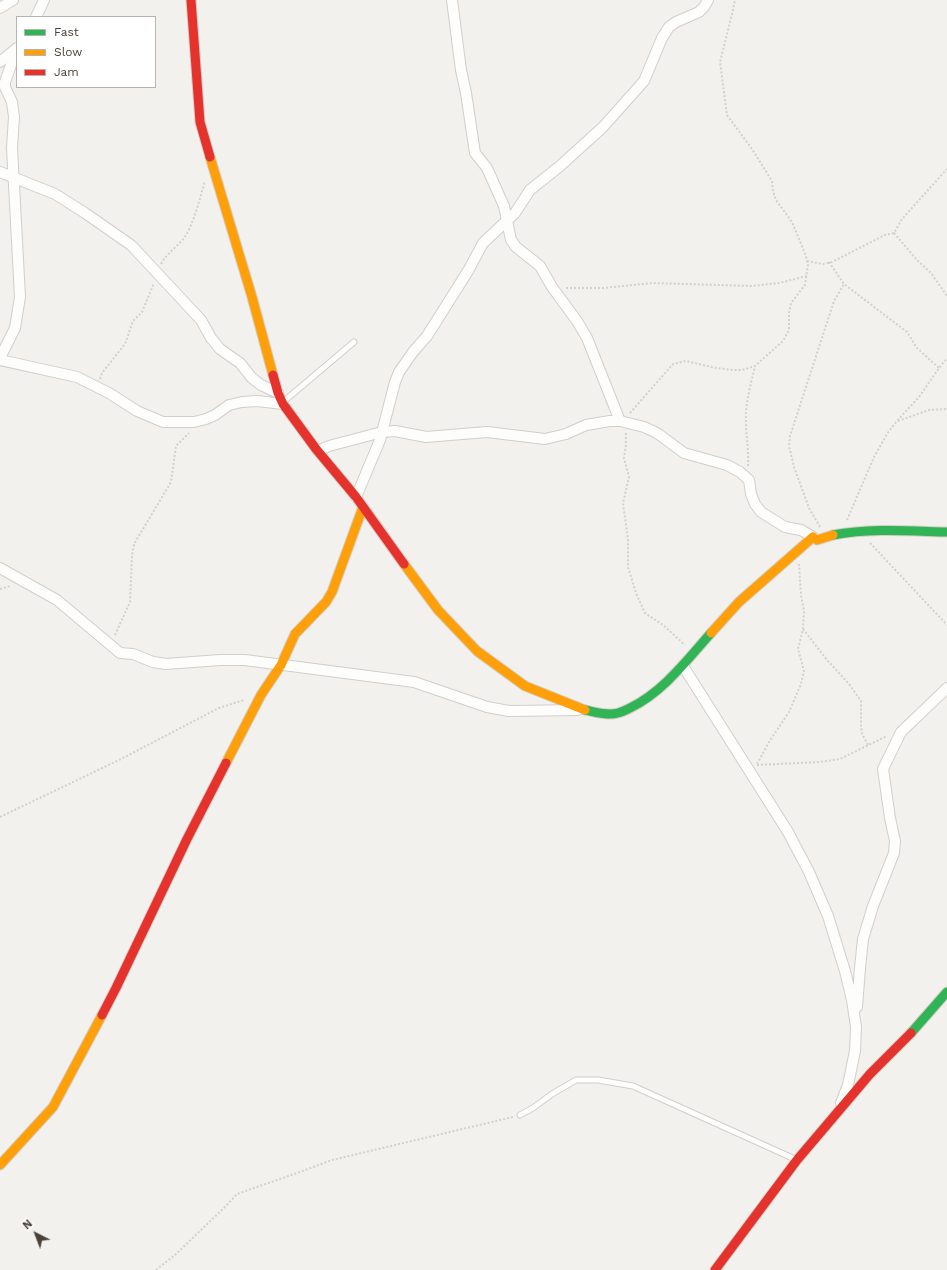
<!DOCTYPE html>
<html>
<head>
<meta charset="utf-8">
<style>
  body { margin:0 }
  #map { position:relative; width:947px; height:1270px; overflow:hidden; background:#f3f1ee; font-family:"Work Sans",sans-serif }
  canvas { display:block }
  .legend { position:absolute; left:16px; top:16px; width:140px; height:72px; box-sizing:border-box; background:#fff; border:1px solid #b7b3b0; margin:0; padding:5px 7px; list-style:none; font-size:12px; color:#4a4139 }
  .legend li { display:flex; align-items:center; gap:8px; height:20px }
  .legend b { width:20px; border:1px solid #b7b3b0 }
  .north { position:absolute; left:16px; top:1214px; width:40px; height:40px; -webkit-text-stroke:3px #fff; paint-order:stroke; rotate:318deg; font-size:11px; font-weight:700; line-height:16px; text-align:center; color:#4a4139 }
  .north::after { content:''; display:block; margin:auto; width:14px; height:18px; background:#4a4139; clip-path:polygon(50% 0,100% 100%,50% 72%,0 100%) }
</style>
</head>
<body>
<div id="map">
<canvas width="947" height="1270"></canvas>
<ul class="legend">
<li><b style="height:5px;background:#30b455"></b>Fast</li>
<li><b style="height:5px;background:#ff9f0a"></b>Slow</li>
<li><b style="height:5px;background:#e5322d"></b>Jam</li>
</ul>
<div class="north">N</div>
</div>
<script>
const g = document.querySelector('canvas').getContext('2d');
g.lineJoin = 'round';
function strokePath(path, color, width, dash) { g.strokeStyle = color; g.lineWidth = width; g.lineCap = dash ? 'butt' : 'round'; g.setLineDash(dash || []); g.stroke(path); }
const lane = new Path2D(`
  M283,402L354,342
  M520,1115L533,1108L552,1094L576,1080H598L633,1086L797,1160`);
const street = new Path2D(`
  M452,0L461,70L466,93L475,153L487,168L495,186L504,206L511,240L516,247L540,266L552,287L577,321L587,338L620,421
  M0,8L13,0
  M36,17L44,0
  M0,62L17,48
  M0,172L55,194L85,213L131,245L201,320L211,338L220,349L240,363L252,378L261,385L278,393
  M0,358L15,328L20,297L12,148L14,117L12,102L5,87V82L17,48
  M0,360L77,377L109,393L137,411L163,422H194L206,419L215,415L229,405L242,402L257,401L283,404
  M318,451L329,446L382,432L395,431L426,437L487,432L545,439L566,434L586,425L610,421H620L644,427L657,433L684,453L727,465L740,472L749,480L751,494L755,504L761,512L785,527L801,530L813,537
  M356,497L380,440L395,382L399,372L413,352L427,336L468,271L483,243L515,213L530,190L560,166L603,127L644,81L662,38L669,27L676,22L699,12L704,7L708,0
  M0,568L57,600L120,653L133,654L153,662L166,664L220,660H245L414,682L487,707L509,711L578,710
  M683,666L788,832L809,872L828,916L845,971L852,1000L856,1027L855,1051L848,1085L841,1103
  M857,1007L860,968L863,939L873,906L894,853L895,841L890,818L883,769L901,732L947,688`);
const fast = new Path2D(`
  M833,535C871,528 909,531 947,532
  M585,710C596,712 607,716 618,713C622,712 626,710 630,708C663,692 687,660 711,633
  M911,1033L947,992`);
const slow = new Path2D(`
  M210,157L252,297L273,375
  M404,564L438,610L477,651L525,686L585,710
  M711,633L739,602L813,537L817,540L833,535
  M226,763L261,695L281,665L295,634L326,602L332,592L363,507
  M0,1165L53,1107L102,1015`);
const jam = new Path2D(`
  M191,0L200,122L210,157
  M273,375L278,393L283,404L316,449L356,497L404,564
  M102,1015L116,988L187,839L226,763
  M715,1270L797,1160L870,1074L911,1033`);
strokePath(lane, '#d1cecb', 7);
strokePath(street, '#d1cecb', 12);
strokePath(fast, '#d4cec6', 11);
strokePath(slow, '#d4cec6', 11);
strokePath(jam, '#d4cec6', 11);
strokePath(new Path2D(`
  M894,233L917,260L931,273L947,296
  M807,261L823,264L832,262L885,235L894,233L902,219L947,169
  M829,262L844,284L907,332L917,348L939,368
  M161,264C167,253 177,247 184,238C194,224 200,197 205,181
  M566,288H603L653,283L752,286L779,283L807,276
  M100,379L102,373L125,344L133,321L142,312L154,283
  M630,413L673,364L686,361L716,368L733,370H742L755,366L783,341L789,330V313L791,303L805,285L808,265L806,256L792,222L776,200L773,191L772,181L752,149L727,115L720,62L732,14L735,0
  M898,421L929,410L947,409
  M626,433V445L624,458L629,477L623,503L628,540V567L636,593L645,613L663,625L685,645
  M748,466C749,451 746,437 746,422C745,403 751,384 755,366
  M847,520L874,457L887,434L896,422L919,397L939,368L947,358
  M820,527L809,508L794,467L789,446L790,436L834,301L844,284
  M870,543L947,625
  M0,589L10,586
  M803,629L827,660L849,684L861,701V726L862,734L868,745
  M115,635L130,602L132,556L134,544L171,482L176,446L189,433
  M757,764L769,742L789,712L801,684L804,671L798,649L803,629L804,611L801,595L799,564
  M757,765L820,762L840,759L887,736
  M0,817L119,760L219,708L244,700
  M156,1270L175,1255L226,1206L237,1194L297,1173L332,1160L513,1117`), '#d3d1cc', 2, [2, 2]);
strokePath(lane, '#fdfdfc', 5);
strokePath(street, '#fdfdfc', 10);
strokePath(fast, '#30b455', 9);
strokePath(slow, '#ff9f0a', 9);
strokePath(jam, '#e5322d', 9);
</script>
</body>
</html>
